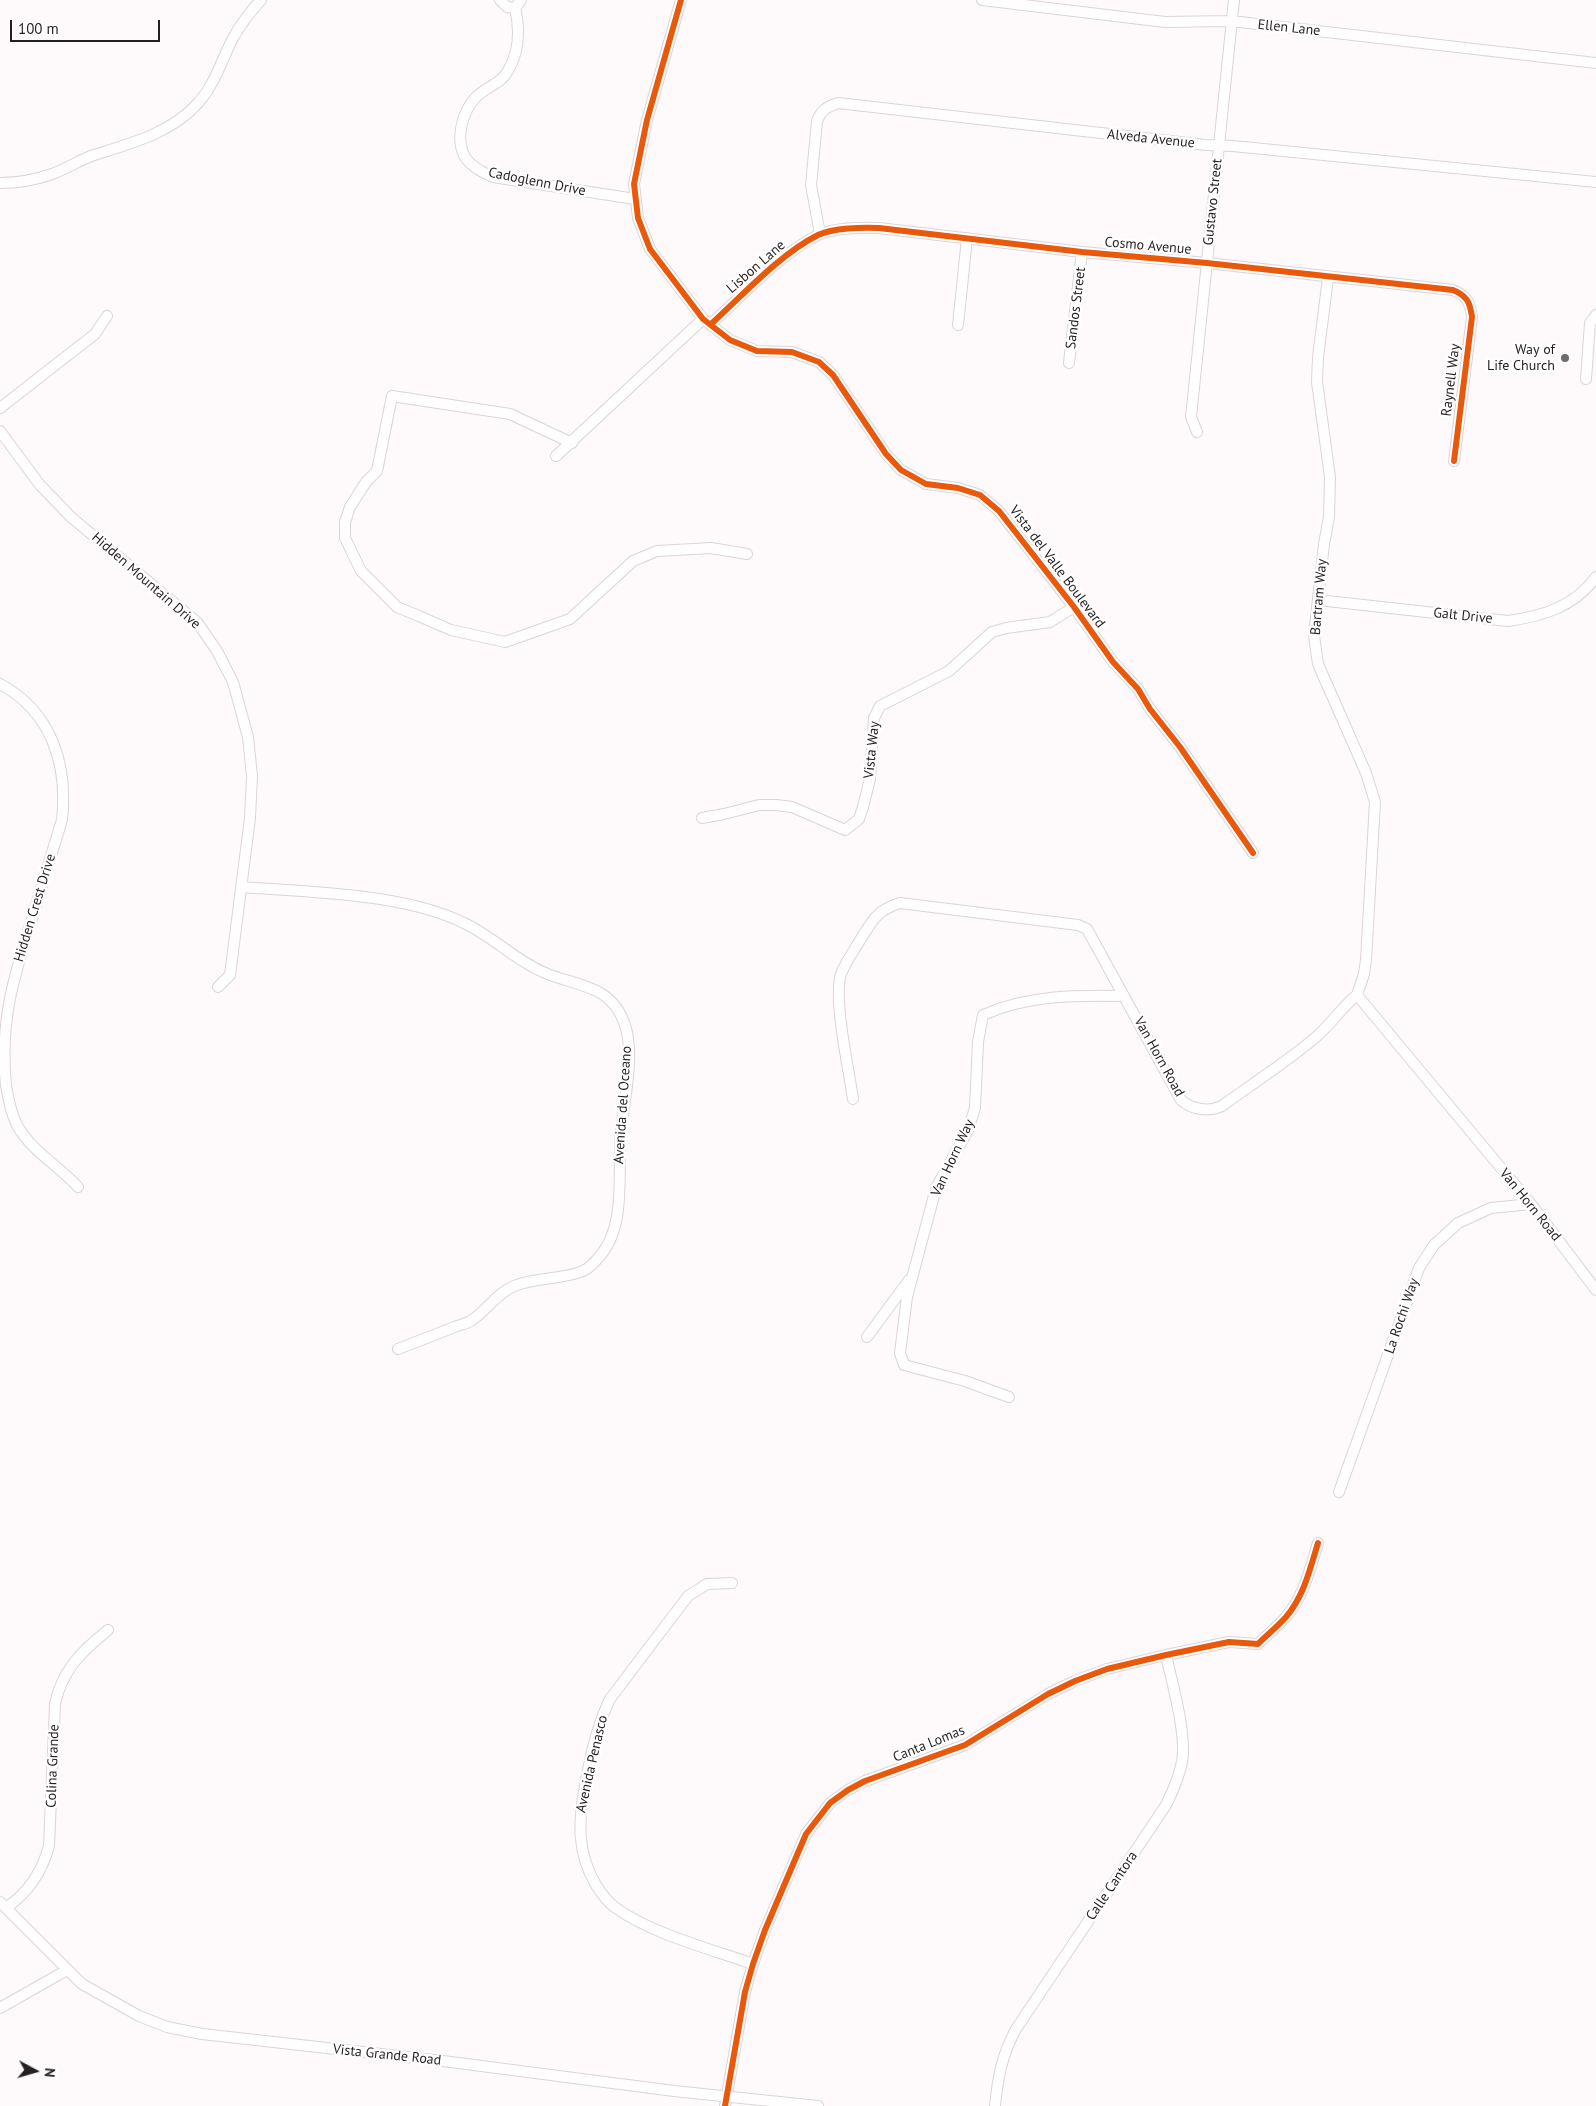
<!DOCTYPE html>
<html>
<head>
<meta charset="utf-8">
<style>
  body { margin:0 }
  #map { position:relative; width:1596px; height:2106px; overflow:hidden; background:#fefafc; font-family:"PT Sans",sans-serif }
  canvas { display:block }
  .north { position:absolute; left:10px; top:2046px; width:50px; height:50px; -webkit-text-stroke:4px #fff; paint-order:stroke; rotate:96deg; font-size:14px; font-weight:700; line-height:20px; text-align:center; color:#241f21 }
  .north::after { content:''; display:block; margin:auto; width:18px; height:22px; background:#241f21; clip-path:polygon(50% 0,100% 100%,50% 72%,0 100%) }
  .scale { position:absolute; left:10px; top:20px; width:150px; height:22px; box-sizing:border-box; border:2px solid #241f21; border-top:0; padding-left:6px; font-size:15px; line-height:18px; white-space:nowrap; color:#241f21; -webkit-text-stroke:4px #fff; paint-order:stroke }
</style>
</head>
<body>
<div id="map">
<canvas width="1596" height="2106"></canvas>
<div class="north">N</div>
<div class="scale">100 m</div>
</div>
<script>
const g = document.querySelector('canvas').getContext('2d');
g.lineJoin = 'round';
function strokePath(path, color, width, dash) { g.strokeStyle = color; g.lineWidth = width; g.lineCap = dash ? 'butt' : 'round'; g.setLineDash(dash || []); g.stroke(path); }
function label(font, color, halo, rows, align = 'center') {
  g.font = font + ' "PT Sans",sans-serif'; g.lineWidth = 5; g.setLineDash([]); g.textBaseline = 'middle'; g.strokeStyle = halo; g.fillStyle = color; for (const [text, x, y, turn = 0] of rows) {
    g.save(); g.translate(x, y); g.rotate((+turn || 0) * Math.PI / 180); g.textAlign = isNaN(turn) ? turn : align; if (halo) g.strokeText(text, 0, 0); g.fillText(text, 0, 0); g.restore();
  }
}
const minor = new Path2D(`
  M500,0L507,7L515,8
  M681,0L647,120L634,184L638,218L650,249L703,319L730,340L757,351L792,352L819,362L833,375L886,454L901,470L926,484L958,488L980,495L999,511L1074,607L1113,662L1138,689L1150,709L1180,747L1253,853
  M982,0L1165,22L1231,21L1596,63
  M515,8C520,29 519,52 508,71C501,84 486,87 476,97C462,112 455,139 465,157C471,167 484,173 493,177L635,199
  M515,8L521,0
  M0,183C18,183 35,180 52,174C67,169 79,160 94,155C129,144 172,133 198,103C215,84 221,62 232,40C240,25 250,12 261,0
  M820,234L811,185L817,121C822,109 827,107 838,103L1206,145L1233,146L1596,182
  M1328,278L1318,357L1317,382L1330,477L1329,517L1324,544L1314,636L1318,664L1366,773L1375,802L1366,960L1364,974L1357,995
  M711,324C743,295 780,254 818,235C833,228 862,227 879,228L1082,252L1207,263L1453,290C1467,296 1470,302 1472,317L1454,461
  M958,325L967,238
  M1069,363L1082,252
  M1586,379L1590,323L1596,315
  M0,408L95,334L107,316
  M0,431L40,485L72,518L197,622L217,651L233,682L248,737L252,776L250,818L230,975L218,987
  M1197,432L1191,417L1234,0
  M572,443L510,414L392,396L377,471L366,482L350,507L345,522V538L361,571L397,607L419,616L451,630L505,642L570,619L633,561L657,551L711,548L747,554
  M556,456L703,319
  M1318,600L1508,621C1543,616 1574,607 1596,577
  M0,684C52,712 68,765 62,820C51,856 40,891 30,926C12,982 0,1024 6,1085C8,1098 11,1113 17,1125C32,1152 58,1165 78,1187
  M702,818L724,814L759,805H776L792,807L845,830L859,819L863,807L870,779L874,718L880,706L949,671L992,632L1006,628L1050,622L1074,607
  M241,887C307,892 404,893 464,923C492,936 515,960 543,972C576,987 611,983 625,1025C635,1054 624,1101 621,1132C617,1172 627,1225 600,1256C595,1262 590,1268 583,1271C561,1280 536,1277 514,1286C497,1293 487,1310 472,1320C467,1324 458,1325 452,1328C434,1335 416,1342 398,1349
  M1357,995L1531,1204L1596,1290
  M853,1099C849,1070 833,999 841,974C846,961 855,949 862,937C874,918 878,910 900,903L1078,925L1087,929L1181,1100C1192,1110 1209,1112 1222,1106C1253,1083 1287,1062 1316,1037C1331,1024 1342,1007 1357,995
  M867,1337L909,1280
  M1009,1397L965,1381L904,1365L900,1353L907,1297L936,1188L968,1130L975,1108L978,1042L983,1015C1027,995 1077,995 1124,996
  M1339,1492L1419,1268L1434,1245L1458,1223L1491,1208L1531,1204
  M732,1583L707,1584L688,1596L610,1699C597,1725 590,1757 585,1786C578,1822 577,1853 596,1885C601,1893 608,1903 616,1908C652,1934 711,1949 753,1964
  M0,1902L82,1984L139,2016L167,2027L202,2034L443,2061L674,2091L818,2106
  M7,1907C29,1892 42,1872 49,1846L55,1704C62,1670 82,1651 108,1630
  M0,2008L67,1970
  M725,2106L745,1992L753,1964L765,1930L806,1834L830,1803L848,1790L865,1781L965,1745L1048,1694L1075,1681L1107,1669L1166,1655L1229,1642L1258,1644C1267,1635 1277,1627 1286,1617C1304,1596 1310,1569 1318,1543
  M995,2106C998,2076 1002,2055 1016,2029L1166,1805C1173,1791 1179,1777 1182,1762C1187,1734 1172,1683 1166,1655`);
strokePath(minor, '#dad5d7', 12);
strokePath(minor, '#fffeff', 10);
strokePath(new Path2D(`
  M681,0L647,120L634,184L638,218L650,249L703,319L730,340L757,351L792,352L819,362L833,375L886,454L901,470L926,484L958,488L980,495L999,511L1074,607L1113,662L1138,689L1150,709L1180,747L1253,853
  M711,324C743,295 780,254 818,235C833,228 862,227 879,228L1082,252L1207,263L1453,290C1467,296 1470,302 1472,317L1454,461
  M725,2106L745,1992L753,1964L765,1930L806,1834L830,1803L848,1790L865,1781L965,1745L1048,1694L1075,1681L1107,1669L1166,1655L1229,1642L1258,1644C1267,1635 1277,1627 1286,1617C1304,1596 1310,1569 1318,1543`), '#e8590c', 6);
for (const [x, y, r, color] of [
  [1565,358,5,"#706c6e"]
]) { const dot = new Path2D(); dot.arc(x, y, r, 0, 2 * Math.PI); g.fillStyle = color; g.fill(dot); strokePath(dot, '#fff', 2); }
label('14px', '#241f21', '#fff', [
  ["Ellen Lane",1289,28,6],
  ["Alveda Avenue",1151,139,6],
  ["Cadoglenn Drive",537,182,11],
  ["Gustavo Street",1213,202,-84],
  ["Cosmo Avenue",1148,246,5],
  ["Lisbon Lane",756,267,-41],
  ["Sandos Street",1076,308,-83],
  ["Raynell Way",1451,380,-83],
  ["Vista del Valle Boulevard",1057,567,53],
  ["Hidden Mountain Drive",146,581,41],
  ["Bartram Way",1319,597,-85],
  ["Galt Drive",1463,616,6],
  ["Vista Way",872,750,-84],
  ["Hidden Crest Drive",35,908,-73],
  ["Van Horn Road",1159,1057,61],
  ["Avenida del Oceano",623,1105,-86],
  ["Van Horn Way",953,1158,-65],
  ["Van Horn Road",1530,1205,51],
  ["La Rochi Way",1402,1316,-71],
  ["Canta Lomas",929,1744,-22],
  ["Avenida Penasco",592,1764,-77],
  ["Colina Grande",53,1766,-88],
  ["Calle Cantora",1112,1886,-56],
  ["Vista Grande Road",387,2055,6]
]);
label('14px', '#241f21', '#fff', [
  ["Way of",1555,350],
  ["Life Church",1555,366]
], 'right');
</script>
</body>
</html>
